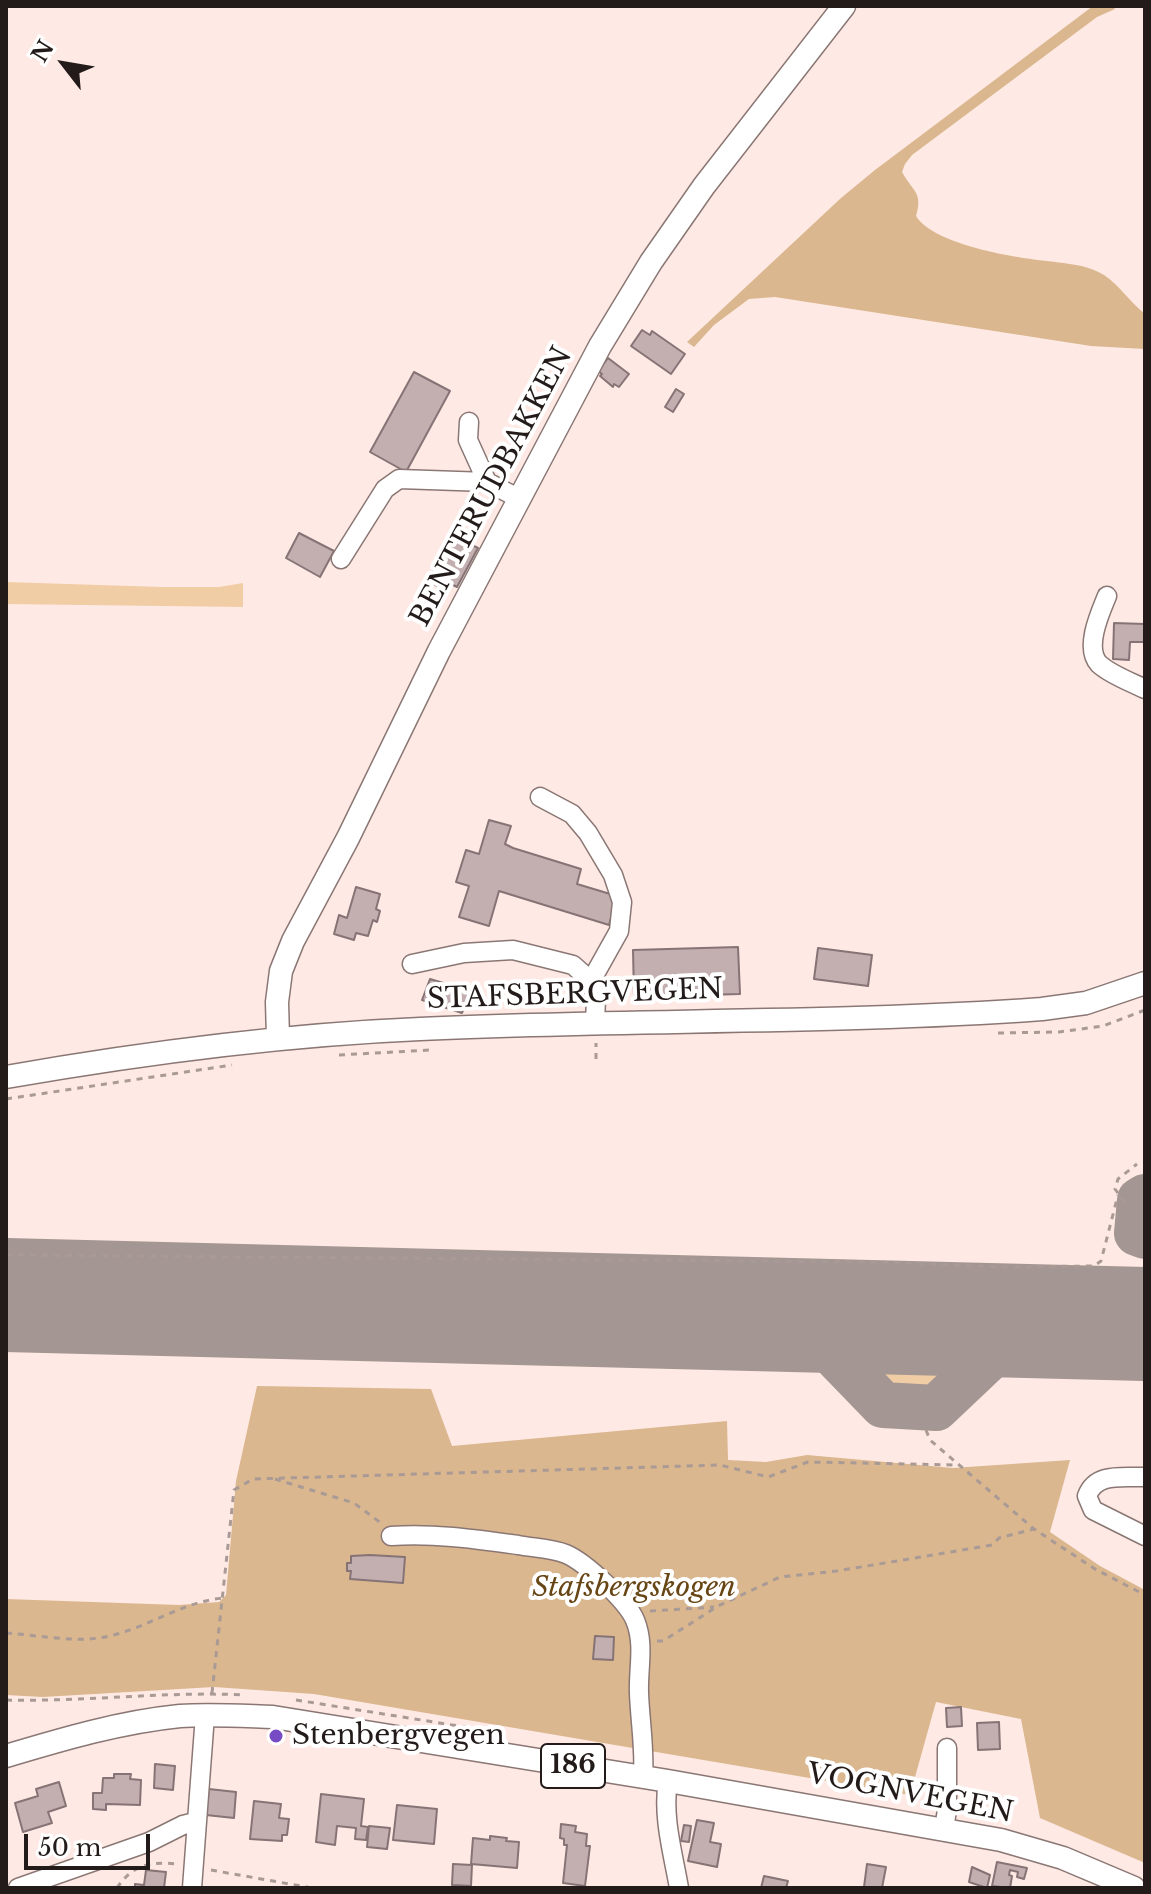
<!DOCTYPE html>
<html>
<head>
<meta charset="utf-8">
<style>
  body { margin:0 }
  #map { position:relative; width:1151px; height:1894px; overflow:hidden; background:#fee9e4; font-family:"Libre Baskerville",serif }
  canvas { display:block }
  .frame { position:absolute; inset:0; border:8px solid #221b19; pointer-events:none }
  .north { position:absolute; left:24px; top:24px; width:80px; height:80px; -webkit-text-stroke:6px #fff; paint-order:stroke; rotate:301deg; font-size:22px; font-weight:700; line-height:32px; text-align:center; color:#221b19 }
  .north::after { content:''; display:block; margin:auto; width:28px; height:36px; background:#221b19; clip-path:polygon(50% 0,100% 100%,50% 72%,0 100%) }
  .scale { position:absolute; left:24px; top:1834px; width:126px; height:36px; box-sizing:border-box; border:4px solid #221b19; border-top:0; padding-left:10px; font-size:24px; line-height:28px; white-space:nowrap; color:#221b19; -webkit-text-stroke:6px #fff; paint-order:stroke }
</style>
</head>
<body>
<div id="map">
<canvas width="1151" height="1894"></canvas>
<div class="frame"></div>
<div class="north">N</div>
<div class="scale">50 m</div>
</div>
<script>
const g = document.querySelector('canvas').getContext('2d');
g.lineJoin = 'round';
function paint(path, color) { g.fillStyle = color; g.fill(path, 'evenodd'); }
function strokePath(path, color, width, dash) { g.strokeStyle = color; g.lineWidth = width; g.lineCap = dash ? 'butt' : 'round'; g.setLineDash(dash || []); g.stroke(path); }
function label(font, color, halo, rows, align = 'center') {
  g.font = font + ' "Libre Baskerville",serif'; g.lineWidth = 8; g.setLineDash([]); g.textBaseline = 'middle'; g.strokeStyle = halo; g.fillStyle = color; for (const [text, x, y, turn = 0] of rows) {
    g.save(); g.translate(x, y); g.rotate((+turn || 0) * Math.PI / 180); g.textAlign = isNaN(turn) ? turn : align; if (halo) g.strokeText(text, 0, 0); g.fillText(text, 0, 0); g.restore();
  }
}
paint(new Path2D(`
  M6,582L161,587H219L243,583V607L6,604Z
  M817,1325L1005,1332L939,1395L882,1393Z`), '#f1cda5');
paint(new Path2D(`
  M1093,6H1113L1115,9L1097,17L912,155L905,164L902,172C913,192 923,192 916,216C932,242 1001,255 1031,259C1054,263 1083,262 1104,275C1119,285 1131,303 1145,314V349L1091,346L775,297L749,299L714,325L694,347L687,342L841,198L875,170Z
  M257,1386L431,1389L452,1446L727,1421L728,1460L766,1462L807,1455L953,1468L1070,1460L1050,1532L1100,1566L1145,1590V1863L1040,1818L1021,1719L936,1702L910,1795L314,1694L214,1687L43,1697L6,1695V1599L179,1605L219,1602L226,1595L236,1481Z`), '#dab78e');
strokePath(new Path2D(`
  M1145,1197L1140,1200L1137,1233L1145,1236
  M794,1313L883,1405L936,1408L1029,1320`), '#a49692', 46);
strokePath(new Path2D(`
  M6,1295L1145,1324`), '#a49692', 114);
const building = new Path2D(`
  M642,330L650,335L652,331L685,354L671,374L631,346Z
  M608,358L629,374L619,387L614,384L613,387L600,376L602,374L598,371Z
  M414,372L450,391L406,472L370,452Z
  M676,389L684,394L673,412L665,407Z
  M462,531L474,536L470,544L478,548L457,587L447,582L443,589L428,581L446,547L450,549Z
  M299,533L334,551L320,577L286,558Z
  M1114,623L1145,624V642H1130L1129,660L1113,659Z
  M489,820L511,826L505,844L513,848L581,869L577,884L617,896L609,925L499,891L489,926L459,917L469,886L456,882L466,850L479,854Z
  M356,887L380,894L376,909L380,911L377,922L373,920L368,936L356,933L354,940L334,934L339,915L347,918Z
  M738,947L740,994L634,997L633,950Z
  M818,948L872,955L868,986L814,979Z
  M430,979L470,991L462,1013L422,1000Z
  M370,1555L405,1557L403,1583L350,1579L351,1571H347V1563H351V1556Z
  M595,1636L614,1637L613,1660L593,1659Z
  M961,1707L962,1726L947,1727L946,1708Z
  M999,1722L1000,1749L978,1750L977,1723Z
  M155,1764L175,1766L173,1790L154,1788Z
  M114,1774H131L130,1779L141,1780L140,1805L106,1804V1810L93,1809V1793H102L103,1778H114Z
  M59,1782L66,1806L48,1812L52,1823L23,1832L15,1803L38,1796L36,1789Z
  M209,1789L236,1792L234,1818L206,1815Z
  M321,1794L364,1799L361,1826L368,1827L366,1840L355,1839L356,1828L337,1826L335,1845L316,1842Z
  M254,1801L281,1804L279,1818L289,1819L287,1835H282V1841L250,1839Z
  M397,1805L437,1809L434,1844L393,1840Z
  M697,1820L714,1823L710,1842L721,1844L717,1867L688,1861Z
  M561,1824L576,1826L575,1832L587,1834L586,1846H590L585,1886L563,1883L567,1845H564V1839L560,1838Z
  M684,1825L691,1826L689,1842L681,1841Z
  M369,1826L390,1828L387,1849L367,1847Z
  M490,1836L507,1838L506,1841L519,1842L517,1868L471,1864L473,1838L490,1840Z
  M997,1862L1027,1868L1024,1879L1017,1877L1018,1872L1010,1870L1009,1875L1012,1876L1010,1888L992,1886Z
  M453,1864L472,1865L471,1886L452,1885Z
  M867,1864L886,1867L882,1888L864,1887Z
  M972,1867L990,1875L987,1888L969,1882Z
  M146,1870L166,1872L164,1888H135V1884L144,1885Z
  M764,1876L788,1881L786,1888H761Z`);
paint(building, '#c3aeb0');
strokePath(building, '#867375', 2);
const minor = new Path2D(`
  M469,422L468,440L487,482
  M341,559L385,489L399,479L487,482L520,499
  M1107,596C1100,613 1084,648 1099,664C1111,675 1131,682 1145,689
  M540,797L572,814L588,833L613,875L622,902L619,931L591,981
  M412,964L464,953L513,950L573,965L591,981L596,997L595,1025
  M1145,1477C1122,1478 1096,1472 1087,1496L1093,1510L1145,1536
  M391,1536C434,1533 475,1539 518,1545C533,1548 551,1548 566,1554C585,1562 627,1601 635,1620C645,1644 638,1668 639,1693C640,1721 645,1749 643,1777
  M668,1781C662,1816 673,1853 679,1888
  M944,1829L947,1810V1748
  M18,1888L149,1842L183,1825L195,1822
  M192,1888L205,1715`);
const major = new Path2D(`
  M278,1038L277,1002L281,971L293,941L348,838L439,651L600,346L651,262L704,186L844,6
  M6,1077C143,1053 281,1035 420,1029C627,1019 835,1024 1042,1009L1086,1003L1145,983
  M6,1756C63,1739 120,1722 180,1716C211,1714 242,1716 273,1717L668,1781L1001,1840L1063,1858L1134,1888`);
strokePath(minor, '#8a7774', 21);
strokePath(major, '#8a7774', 25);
strokePath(new Path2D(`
  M998,1033L1059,1032L1103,1026L1145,1010
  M339,1055L431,1050
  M596,1059V1043
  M6,1099L232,1065
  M1125,1203L1115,1189L1118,1179L1137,1164
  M6,1255L878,1262L1005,1267L1094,1266L1101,1261L1118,1195
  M926,1430L930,1440L1034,1529L1095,1569L1145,1595
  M275,1479L354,1503L381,1523
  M650,1611L714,1607
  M6,1633C38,1635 74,1643 105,1637C146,1629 181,1602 223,1598
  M657,1641H663L718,1606L780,1577L837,1571L992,1545L999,1538L1034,1529
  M212,1693L234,1490L253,1479L720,1465L768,1477L808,1462L958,1465
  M6,1700C86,1702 165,1691 245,1695
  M296,1700L490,1731
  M211,1870L312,1888
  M117,1888C132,1865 151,1861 176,1864`), '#a99a96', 3, [6, 6]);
strokePath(minor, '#fff', 18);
strokePath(major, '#fff', 22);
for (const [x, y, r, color] of [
  [276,1736,8,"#764bc4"]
]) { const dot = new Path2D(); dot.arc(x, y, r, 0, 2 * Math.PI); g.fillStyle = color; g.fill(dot); strokePath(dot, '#fff', 3); }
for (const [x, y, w] of [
  [573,1766,64]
]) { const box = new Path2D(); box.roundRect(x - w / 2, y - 22, w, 44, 6); g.fillStyle = '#fff'; g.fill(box); strokePath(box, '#221b19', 2); }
label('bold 26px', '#221b19', null, [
  ["186",573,1766]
]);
label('28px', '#221b19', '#fff', [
  ["BENTERUDBAKKEN",492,487,-62],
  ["STAFSBERGVEGEN",575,995,-2],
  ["VOGNVEGEN",910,1794,11]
]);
label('italic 28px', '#684515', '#fff', [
  ["Stafsbergskogen",634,1588]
]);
label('28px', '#221b19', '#fff', [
  ["Stenbergvegen",292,1736]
], 'left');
</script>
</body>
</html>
